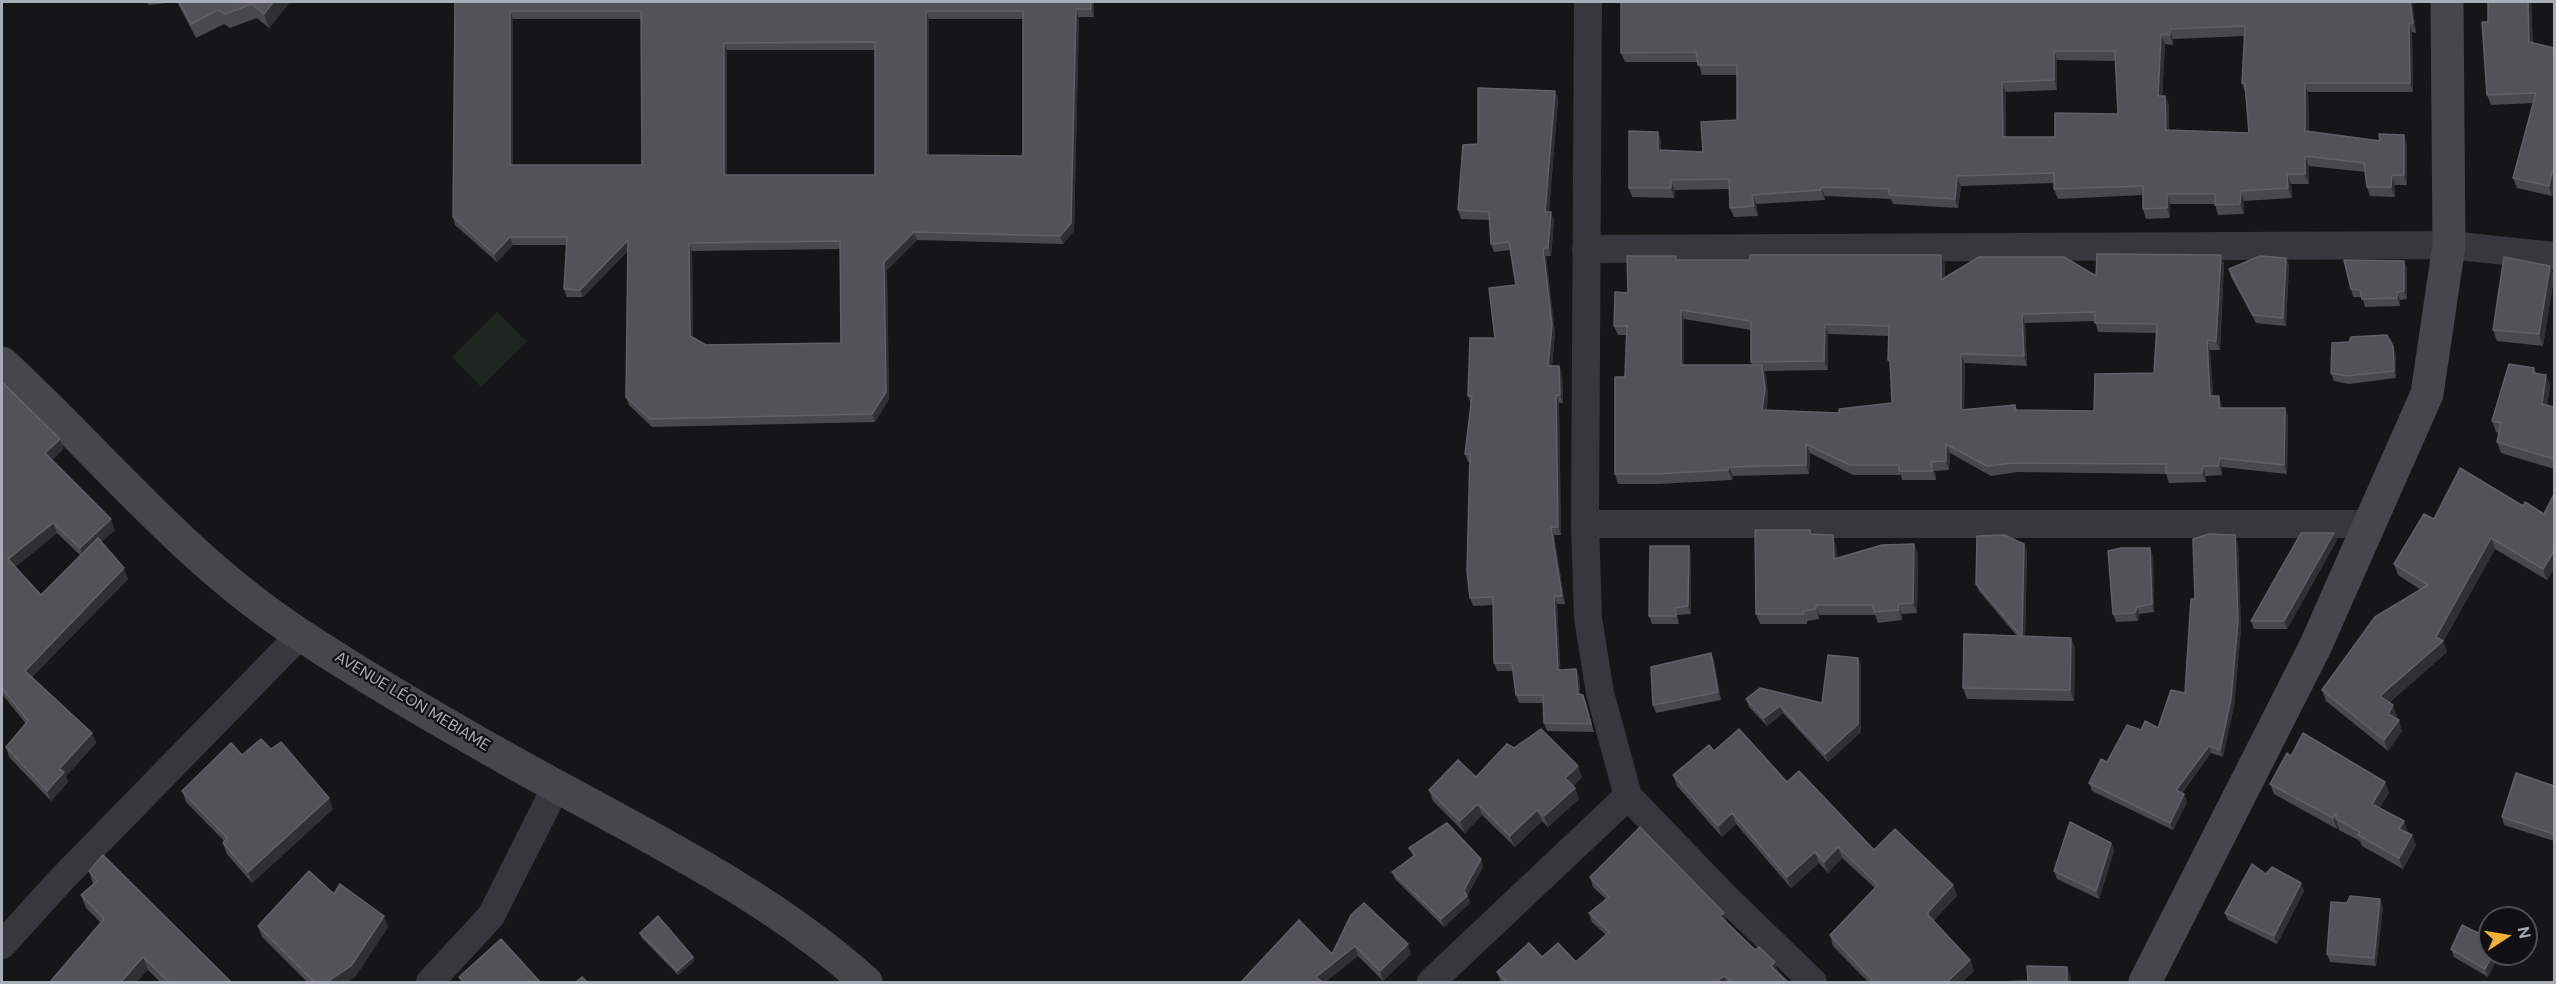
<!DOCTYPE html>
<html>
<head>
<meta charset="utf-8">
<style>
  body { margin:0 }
  #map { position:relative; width:2556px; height:984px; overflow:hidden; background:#161618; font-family:"DM Sans",sans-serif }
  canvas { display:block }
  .frame { position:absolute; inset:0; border:3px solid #a8adb8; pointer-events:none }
  .north { position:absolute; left:2478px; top:906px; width:60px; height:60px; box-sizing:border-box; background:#111113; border:2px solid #4d4f55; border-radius:50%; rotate:78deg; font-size:16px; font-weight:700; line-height:24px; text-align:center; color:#a8adb8 }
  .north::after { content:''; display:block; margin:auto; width:21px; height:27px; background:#f2b134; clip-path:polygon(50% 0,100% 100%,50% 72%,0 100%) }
</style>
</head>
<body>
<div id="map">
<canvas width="2556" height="984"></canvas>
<div class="frame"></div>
<div class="north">N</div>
</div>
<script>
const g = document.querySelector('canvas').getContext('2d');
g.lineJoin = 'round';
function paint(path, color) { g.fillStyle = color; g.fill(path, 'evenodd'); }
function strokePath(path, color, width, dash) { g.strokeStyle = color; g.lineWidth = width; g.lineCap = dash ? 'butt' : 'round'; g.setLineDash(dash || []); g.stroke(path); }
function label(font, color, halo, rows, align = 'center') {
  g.font = font + ' "DM Sans",sans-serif'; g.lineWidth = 4.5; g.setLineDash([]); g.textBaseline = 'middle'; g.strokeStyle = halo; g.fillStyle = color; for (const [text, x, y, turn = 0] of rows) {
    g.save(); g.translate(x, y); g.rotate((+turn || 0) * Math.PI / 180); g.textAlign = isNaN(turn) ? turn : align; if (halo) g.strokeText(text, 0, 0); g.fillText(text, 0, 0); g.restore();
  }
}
paint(new Path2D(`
  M497,312L527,342L481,387L452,357Z`), '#1e261f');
strokePath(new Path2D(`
  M1588,2L1585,524L1588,618L1600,693L1628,796L1724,896L1813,982
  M1586,249L2449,245L2554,256
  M1585,524H2369
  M2,945L61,880L300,635
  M430,982L491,916L557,785
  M1431,982L1628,796`), '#37383d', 28);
strokePath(new Path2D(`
  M2,363C100,453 186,561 299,634C369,680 443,723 516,764C636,831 763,890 866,982
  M2145,982L2315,647L2427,394L2449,245L2447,2`), '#45474d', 33);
paint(new Path2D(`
  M147,2H175L149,5Z
  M177,2H288L289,3L269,28L257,18L230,28L224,24L196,38Z
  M455,2H1094V17H1079L1074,231L1063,244L917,240L887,270L889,399L875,422L652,427L629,405L626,397L628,251L583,297H567L564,289L567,245H513L497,262L455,225L453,217ZM513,19H641L642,165H513ZM929,19H1023V156L929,155ZM727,50H875V175H727ZM840,249L841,343L706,345L693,337L692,251Z
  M1621,2H2412L2416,33L2412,32L2413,92H2308L2309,131L2407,144V185H2395V197L2370,196L2367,187L2365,172L2309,166V184H2291L2292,198L2244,201V214L2218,215L2215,204H2170V218L2146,219L2143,209V195L2058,199L2054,189V183L1961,186L1958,208L1893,204L1891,199L1825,196V200L1756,204L1758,216L1734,217L1730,208V189L1675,190L1674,198L1632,197L1629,188L1658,132L1661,142V150L1703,152L1737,120V75H1702L1698,62H1625L1621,53ZM2245,36L2242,83L2245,92L2249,133L2169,130V105L2165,96H2162L2165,44L2173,45V39ZM2057,60L2115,61L2118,114L2055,137H2006V92L2057,90Z
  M2488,2H2531L2533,43L2554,48V185L2552,196L2517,188L2513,178L2534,103L2491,105L2487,95Z
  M1555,91L1558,99L1549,212L1554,220L1551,256H1546L1555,333L1552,366H1559L1562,374L1563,403H1559L1561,535H1554L1565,604H1557L1560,670L1576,669L1579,677L1580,694L1583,695L1586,703L1594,732L1547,731L1544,723L1543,703H1519L1516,695L1513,671H1497L1494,663L1493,605L1473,606L1470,598V462H1468L1465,454L1471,404L1468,396L1495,338L1516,285L1510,250L1494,252L1491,244L1490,220L1461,219L1458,210L1478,144Z
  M2221,255L2224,264L2220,350H2210L2213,396H2219L2222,408H2285L2288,417L2287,474L2222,467V475L2206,476V482L2169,483L2166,474L2017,472L1991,476L1950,453L1949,470L1935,471L1936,480H1902L1901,475H1853L1810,453L1809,474L1733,476L1732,480L1658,484H1618L1615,474L1625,377L1627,335H1618L1614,326L1628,293L1677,260L1945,264V278L2096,276ZM1684,319L1751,330V362L1752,365H1684ZM2095,321L2098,332L2157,333L2154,373L2094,411L2017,410L2015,405L1964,409L1965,363L2027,366L2025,323ZM1828,334L1888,336V360L1891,368L1892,403L1839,413L1766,411L1768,398L1766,375L1764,371L1828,370Z
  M2286,258L2289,265L2286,326L2256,323L2231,277L2229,269Z
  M2404,261L2407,269V299L2400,300V306L2365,307L2362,297H2353L2351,289Z
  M2550,266L2554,277L2543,346L2497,341L2493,330Z
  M2396,354V378L2349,384L2334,381L2331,373Z
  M2534,368L2536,373L2546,375L2550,386L2547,405L2554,407V469L2501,453L2497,442L2499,433L2496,432L2492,421Z
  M2,385L60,439L63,449L52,460L115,530L101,542L128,579L32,677L92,733L96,743L66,776L68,782L51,801L9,757L6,747L26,724L2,694ZM57,533L81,556L41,595L15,567Z
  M2554,494V569L2547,580L2495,549L2443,642L2447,652L2390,702L2397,716L2396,718L2402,731L2388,751L2326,701L2322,690L2421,590L2398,575L2394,564L2434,519L2523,506L2544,514Z
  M2334,533L2337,540L2287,629H2254L2251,621Z
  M1811,534L1836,545L1837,558L1914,544L1918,554L1917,613L1902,614V620L1878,623L1875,615H1819V619L1807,621V624H1760L1756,614Z
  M2238,543L2241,629L2234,706L2223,757L2211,753L2182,793L2184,794L2187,802L2173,830L2092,791L2089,783L2107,762L2141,730L2158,728L2185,693L2195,599Z
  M1689,546L1691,554V614L1677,615L1679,624H1652L1649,616Z
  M2027,551L2025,636L2071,638L2075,649L2074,701L1967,699L1963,688L2017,636L1979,591L1976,584Z
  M2153,556L2154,612L2139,614L2138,621L2116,622L2113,614Z
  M1711,653L1714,661L1721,700L1656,713L1653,705Z
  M1858,658L1861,666V732L1828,762L1783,713L1767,726L1749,707L1746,699L1822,703Z
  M1514,748L1582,777L1573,786L1575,788L1579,799L1548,827L1542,821L1515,847L1482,815L1465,833L1433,801L1429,790L1476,777Z
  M1714,751L1787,782L1874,850L1953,885L1957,896L1933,921L1970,960L1974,971L1962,982H1868L1833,946L1830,935L1875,888L1842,858L1828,873L1819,863L1791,888L1736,824L1722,837L1677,786L1673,775Z
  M242,755L333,809L252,883L227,854L223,843L224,841L186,802L182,791Z
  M2385,782L2389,793L2379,808L2408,832L2416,845L2403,869L2362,846L2360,841L2339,830L2338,826L2337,829L2274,794L2270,784Z
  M2554,786V841L2504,825L2502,817Z
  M2111,843L2114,851L2099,899L2057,879L2054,871Z
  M1409,848L1483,867L1467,896L1470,903L1444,927L1395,879L1392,872L1413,856Z
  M89,871L231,982H160L86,908L81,895L93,884Z
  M2266,874L2304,891L2277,944L2228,920L2225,913Z
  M1590,877L1727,922L1778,971V972L1788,982H1501L1497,972L1542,957L1576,962L1606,935L1592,922L1589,913L1606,899L1593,887Z
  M334,894L388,927L355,977L347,982H307L262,937L258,926Z
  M2383,907L2376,966L2330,962L2327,954Z
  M1351,915L1411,954L1383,981L1358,956L1325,982H1243L1242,981L1332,954Z
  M640,933L693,957L694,961L678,975L641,937Z
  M2490,939L2488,977L2454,957L2451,949Z`), '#47494d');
paint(new Path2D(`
  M273,2H288L289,3L269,28L264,14Z
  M1091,2H1094V17L1091,9Z
  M2410,2H2412L2416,33L2413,23Z
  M2528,2H2531L2533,52L2529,42Z
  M1076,9L1079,17L1074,231L1063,244L1060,236Z
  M510,11L513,19V173L510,165Z
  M926,11L929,19V163L926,155Z
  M2409,23L2412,32L2413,92L2410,83Z
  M2170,29L2173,39V45L2170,35Z
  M2161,34L2165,44L2162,105L2158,96Z
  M724,43L727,50V182L724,175Z
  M2054,51L2057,60V90L2054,80Z
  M2002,82L2006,92V147L2003,137Z
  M2305,83L2308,92L2309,140L2305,131Z
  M1555,91L1558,99L1548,220L1545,212Z
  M2165,96L2169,105V139L2166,130Z
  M1658,132L1661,142V160L1658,150Z
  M2404,135L2407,144V185L2404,175Z
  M2305,156L2309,166V184L2305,174Z
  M2552,172L2554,180L2552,196L2549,186Z
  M2287,174L2291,184L2292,198L2288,188Z
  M2392,175L2395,185V197L2391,187Z
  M1957,176L1961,186L1958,208L1955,199Z
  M1671,180L1675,190L1674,198L1671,188Z
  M1821,187L1825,196V200L1821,190Z
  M2241,191L2244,201V214L2240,204Z
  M2167,194L2170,204V218L2167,208Z
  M1752,195L1756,204L1758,216L1754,206Z
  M1551,212L1554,220L1551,256L1548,248Z
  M914,232L917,240L887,270L889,399L875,422L872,414L884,262Z
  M510,237L513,245L497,262L494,254Z
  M628,240L631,248L583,297L580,290Z
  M689,243L692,251L693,343L690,336Z
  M1543,248L1546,256L1555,333L1551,374L1548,366Z
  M1941,255L1945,264V289L1941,280Z
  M2221,255L2224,264L2220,350L2216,341Z
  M2286,258L2289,265L2286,326L2283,318Z
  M2404,261L2407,269V299L2404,291Z
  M2550,266L2554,277L2543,346L2539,334Z
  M2397,292L2400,300V306L2397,298Z
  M1681,310L1684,319V374L1681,365Z
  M2022,314L2025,323L2027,366L2024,356Z
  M1825,324L1828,334V370L1824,361Z
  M2207,340L2210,350L2214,406L2210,396Z
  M2393,346L2396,354V378L2394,371Z
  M1961,354L1965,363L1964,419L1961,410Z
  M1762,365L1766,375L1768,398L1765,420L1762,410Z
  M1559,366L1562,374L1563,403L1560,395Z
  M2546,375L2550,386L2546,415L2542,404Z
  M1556,395L1559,403L1561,535L1558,527Z
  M2219,396L2222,406V417L2219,408Z
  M2285,408L2288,417L2287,474L2284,465Z
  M60,439L63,449L48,464L45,453Z
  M1806,444L1810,453L1809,474L1806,465Z
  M1946,444L1950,453L1949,470L1946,461Z
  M2219,458L2222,467V475L2219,466Z
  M1931,462L1935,471L1936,480L1933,471Z
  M2203,466L2206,476V482L2202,473Z
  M1729,467L1733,476L1732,480L1728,470Z
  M111,519L115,530L83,558L80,548Z
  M53,523L57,533L12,570L8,559Z
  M1551,527L1554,535L1565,604L1562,596Z
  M2334,533L2337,540L2287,629L2284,621Z
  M1833,535L1836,545L1838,569L1834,559Z
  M2235,535L2238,543L2241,629L2234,706L2223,757L2220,750Z
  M2491,538L2495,549L2443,642L2447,652L2384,707L2380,696L2436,637Z
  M1914,544L1918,554L1917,613L1913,603Z
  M2024,544L2027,551L2025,645L2022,638Z
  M1689,546L1691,554V614L1688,606Z
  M2150,548L2153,556L2154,612L2152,604Z
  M2554,551V569L2547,580L2543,569Z
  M124,568L128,579L28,681L25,671Z
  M1554,596L1557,604L1561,678L1558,670Z
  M1898,604L1902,614V620L1899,610Z
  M1816,605L1819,615V619L1816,609Z
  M2137,607L2139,614L2138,621L2135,613Z
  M2071,638L2075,649L2074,701L2070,690Z
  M1711,653L1714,661L1721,700L1718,692Z
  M1858,658L1861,666V732L1828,762L1825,754Z
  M1576,669L1579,677L1581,702L1578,694Z
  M2393,705L2397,716L2392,725L2388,714Z
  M1780,706L1783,713L1767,726L1764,718Z
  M2399,720L2402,731L2388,751L2384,740Z
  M92,733L96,743L66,776L68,782L51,801L47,791L59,769Z
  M2209,746L2211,753L2178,797L2176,790Z
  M1578,766L1582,777L1569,789L1565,778Z
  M2385,782L2389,793L2376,815L2372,804Z
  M1575,788L1579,799L1548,827L1544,816Z
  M2184,794L2187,802L2173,830L2170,823Z
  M329,798L333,809L252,883L248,872Z
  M1478,804L1482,815L1465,833L1460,821Z
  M1537,810L1542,821L1515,847L1510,836Z
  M1732,813L1736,824L1722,837L1718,826Z
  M2336,813V819L2338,826L2337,829L2333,818Z
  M2404,821L2408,832L2403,839L2399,829Z
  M2412,835L2416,845L2403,869L2399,858Z
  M2111,843L2114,851L2099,899L2096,891Z
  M1838,847L1842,858L1828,873L1824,862Z
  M1815,852L1819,863L1791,888L1787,877Z
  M1481,859L1483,867L1467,896L1470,903L1444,927L1441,919L1464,890Z
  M2301,883L2304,891L2277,944L2274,936Z
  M1953,885L1957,896L1932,922L1928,915V912Z
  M2380,899L2383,907L2376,966L2374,958Z
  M1724,913L1727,922L1723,925L1720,916Z
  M384,916L388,927L355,977L347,982H327Z
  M1408,944L1411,954L1383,981L1380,971Z
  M1355,946L1358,956L1325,982H1318L1316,977Z
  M2493,954H2500L2488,977L2485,969Z
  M143,957L148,970L137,982H121Z
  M693,957L694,961L678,975L677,971Z
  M1970,960L1974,971L1962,982H1947Z
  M1775,962L1778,971L1775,975L1771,966Z
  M2067,967L2071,978V982H2067Z
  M1724,976L1727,982H1716Z`), '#2f3033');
const building = new Path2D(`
  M179,2H273L264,14L252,4L225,14L218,10L191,24Z
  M455,2H1091V9H1076L1071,223L1060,236L914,232L884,262L886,392L872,414L650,419L626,397L628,240L580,290L564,289L567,237H510L494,254L453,217ZM510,11H641L642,165H510ZM926,11H1023V156L926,155ZM875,42V175H724V43ZM840,241L841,343L706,345L690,336L689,243Z
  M1621,2H2410L2413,23H2409L2410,83H2305V131L2380,141L2379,134L2404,135V175H2392L2391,187H2367L2364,163L2305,156V174H2287L2288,188L2241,191L2240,204L2215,205V194H2167V208L2143,209V186L2054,189V173L1957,176L1955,199L1889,195V189L1821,187V190L1752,195L1754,206L1730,208L1729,179L1671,180V188H1629V131L1658,132V150L1703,152L1701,122L1737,120V65H1698L1696,52L1621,53ZM2245,26L2242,83H2245L2249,133L2166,130L2165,96H2158L2161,34L2170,35V29ZM2054,51H2115L2118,114L2055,113V137H2003L2002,82L2054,80Z
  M2488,2H2528L2529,42L2554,48V173L2552,172L2549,186L2513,178L2536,93L2487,95L2482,22H2488Z
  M1478,88L1555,91L1545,212H1551L1548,248H1543L1552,325L1548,366H1559L1560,395H1556L1558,527H1551L1562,596H1554L1558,670L1576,669L1578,694L1583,695L1591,724L1544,723L1543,695H1516L1512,663H1494L1493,597L1470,598L1467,571L1470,454H1465L1472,396H1468L1470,338H1495L1489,288L1516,285L1509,242L1491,244L1489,212L1458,210L1463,145L1478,144Z
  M2097,254L2221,255L2216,341L2207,340L2210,396H2219V408H2285L2284,465L2219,458V466H2203L2202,473H2166V464L2014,463L1987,466L1946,444V461L1931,462L1933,471H1899V465H1850L1806,444V465L1729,467L1728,470L1655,474H1615V377H1625L1627,326H1614L1615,292L1628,293L1627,256H1676V260H1750V255H1941V280L1979,257H2064L2096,276ZM1681,310L1751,321V362L1824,361L1825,324L1889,326L1888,360H1890L1892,403L1839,409V413L1762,410L1765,389L1762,365H1681ZM2095,312V323L2157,324L2154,373L2095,374L2094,411L2015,410V405L1961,410V354L2024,356L2022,314Z
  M2260,256L2286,258L2283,318L2253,315L2229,269Z
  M2504,257L2550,266L2539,334L2493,330Z
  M2344,260L2404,261V291L2397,292V298L2362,299L2360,290L2351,289Z
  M2387,335L2393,346L2394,371L2346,376L2331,373L2332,343L2349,342L2351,337Z
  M2509,364L2534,368L2533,373L2546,375L2542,404L2554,407V459L2497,442L2501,423L2492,421Z
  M3,383L60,439L45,453L111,519L80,548L53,523L8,559L41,595L98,538L124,568L25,671L92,733L59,769L64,772L47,791L6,747L28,721L2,688V385Z
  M2460,468L2523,506L2525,502L2544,514L2554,494V551L2543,569L2491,538L2436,637L2443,641L2380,696L2393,705L2388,714L2399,720L2384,740L2322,690L2375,617L2428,585L2394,564L2424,514L2434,519Z
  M1755,530H1810V534L1833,535L1834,559L1882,545L1914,544L1913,603L1898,604L1899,610L1874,612L1873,605H1816V609L1803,611L1804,614H1756Z
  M2301,533H2334L2284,621H2251Z
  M2209,534L2235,535L2238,621L2231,699L2220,750L2209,746L2176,790L2184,794L2170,823L2089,783L2101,759L2107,762L2127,725L2141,730L2145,721L2158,728L2171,690L2185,693L2191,599H2195L2193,539Z
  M2004,535L2024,544L2022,636H2021L1976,584L1977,536Z
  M1650,546H1689L1688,606L1675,608L1676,616H1649Z
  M2121,548H2150L2152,604L2137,607L2135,613L2113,614L2108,551Z
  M1964,634L2071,638L2070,690L1963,688Z
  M1711,653L1718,692L1653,705L1651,667Z
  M1828,655L1858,658V724L1825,754L1780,706L1764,718L1746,699L1760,688L1822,703Z
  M1541,729L1578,766L1565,778L1575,788L1544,816L1537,810L1510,836L1478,804L1460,821L1429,790L1458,760L1476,777L1507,744L1514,748Z
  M1739,729L1787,782L1799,771L1874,850L1895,829L1953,885L1928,912V915L1970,960L1947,982H1869L1872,980L1830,935L1878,885L1838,847L1824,862L1815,852L1787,877L1732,813L1718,826L1673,775L1709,745L1714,751Z
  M2303,733L2385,782L2372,804L2404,821L2399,829L2412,835L2399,858L2358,835L2360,832L2336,819V813L2333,818L2270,784L2287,753L2291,756Z
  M261,739L271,749L281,742L329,798L248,872L223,843L227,838L182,791L231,743L242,755Z
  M2516,773L2554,786V834L2502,817Z
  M2070,822L2111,843L2096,891L2054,871Z
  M1447,823L1481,859L1464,890L1467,896L1441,919L1392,872L1415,855L1409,848Z
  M1640,827L1724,913L1720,916L1755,950L1759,947L1775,962L1771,966L1788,982H1732L1724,976L1716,982H1507L1497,972L1529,943L1542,957L1558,943L1576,962L1609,932L1589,913L1609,897L1590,877Z
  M103,855L231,982H169L143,957L121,982H50L104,919L81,895L97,881L89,871Z
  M2252,864L2266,874L2272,867L2301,883L2274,936L2225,913Z
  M309,871L334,894L340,884L384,916L351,966L327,982H314L258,926Z
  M2350,896L2380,899L2374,958L2327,954L2331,902L2347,903Z
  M1364,903L1408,944L1380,971L1355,946L1316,977L1322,982H1244L1242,981L1299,920L1332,954L1351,915Z
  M658,916L693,957L677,971L640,933Z
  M2462,925L2490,939V954H2493L2485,969L2451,949Z
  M501,939L540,982H463L459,977Z
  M2027,966L2067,967V982H2001L2028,981Z
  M582,977L587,982H576Z`);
paint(building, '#525359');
strokePath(building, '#5f6168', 1.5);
label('16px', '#a8adb8', '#111113', [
  ["AVENUE LÉON MEBIAME",412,702,31]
]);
</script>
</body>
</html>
